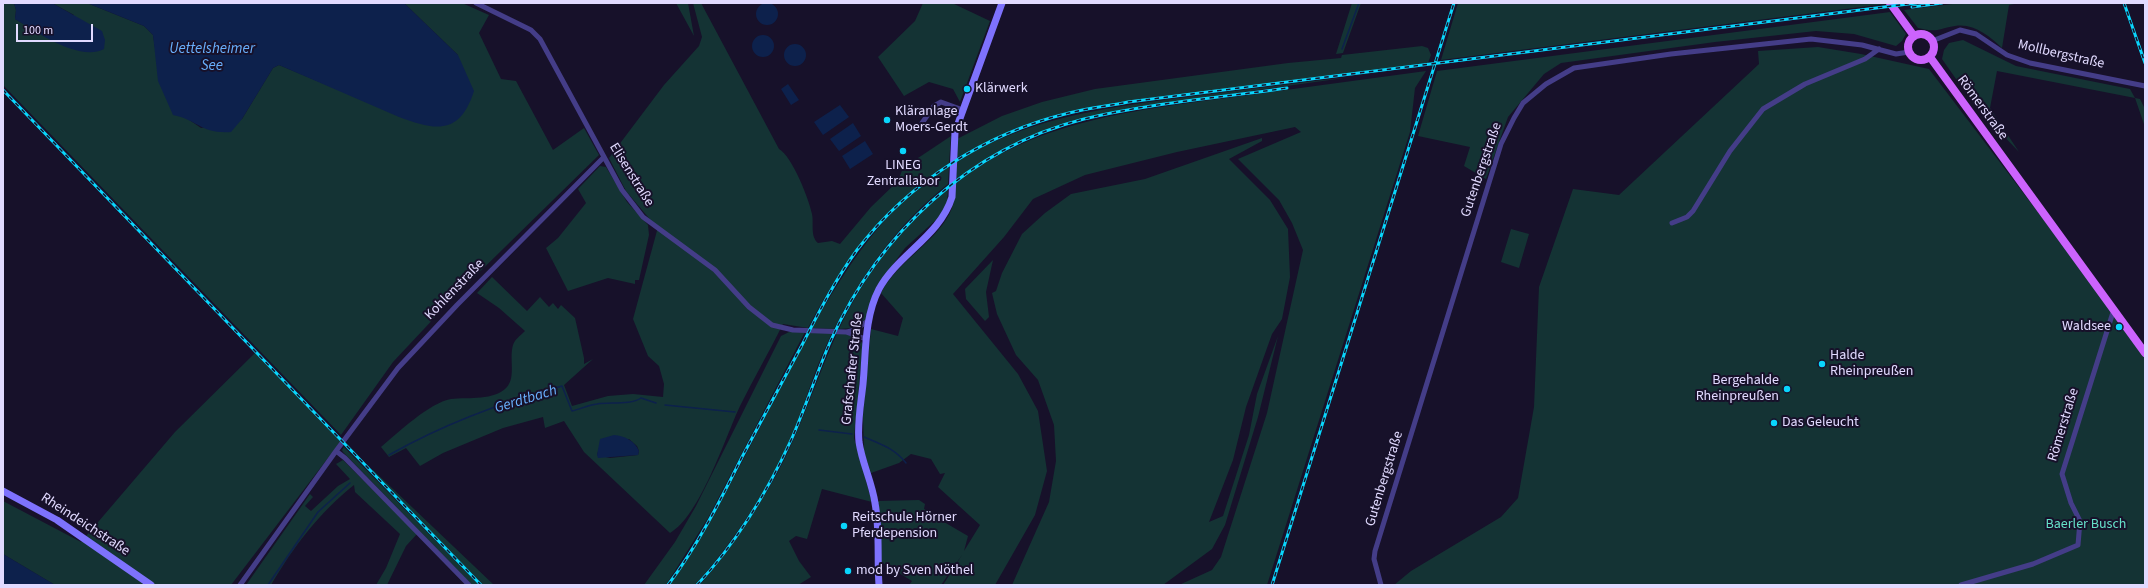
<!DOCTYPE html>
<html>
<head>
<meta charset="utf-8">
<style>
  body { margin:0 }
  #map { position:relative; width:2148px; height:588px; overflow:hidden; background:#17112a; font-family:"Source Sans 3",sans-serif }
  canvas { display:block }
  .frame { position:absolute; inset:0; border:4px solid #e1daff; pointer-events:none }
  .scale { position:absolute; left:16px; top:24px; width:77px; height:18px; box-sizing:border-box; border:2px solid #e1daff; border-top:0; padding-left:5px; font-size:12px; line-height:14px; white-space:nowrap; color:#e1daff; -webkit-text-stroke:3px #17112a; paint-order:stroke }
</style>
</head>
<body>
<div id="map">
<canvas width="2148" height="588"></canvas>
<div class="frame"></div>
<div class="scale">100 m</div>
</div>
<script>
const g = document.querySelector('canvas').getContext('2d');
g.lineJoin = 'round';
function paint(path, color) { g.fillStyle = color; g.fill(path, 'evenodd'); }
function strokePath(path, color, width, dash) { g.strokeStyle = color; g.lineWidth = width; g.lineCap = dash ? 'butt' : 'round'; g.setLineDash(dash || []); g.stroke(path); }
function label(font, color, halo, rows, align = 'center') {
  g.font = font + ' "Source Sans 3",sans-serif'; g.lineWidth = 4; g.setLineDash([]); g.textBaseline = 'middle'; g.strokeStyle = halo; g.fillStyle = color; for (const [text, x, y, turn = 0] of rows) {
    g.save(); g.translate(x, y); g.rotate((+turn || 0) * Math.PI / 180); g.textAlign = isNaN(turn) ? turn : align; if (halo) g.strokeText(text, 0, 0); g.fillText(text, 0, 0); g.restore();
  }
}
paint(new Path2D(`
  M3,3H14L16,10L15,19L48,38L74,15L52,3H87L144,26L153,35L155,48L185,117L201,128L242,119L273,68L279,65L368,102L458,55L404,3H462L489,15L479,33L501,79L516,81L553,150L584,128L599,155L453,298L393,362L341,435L3,85Z
  M676,3H688L694,36Z
  M693,3H701L779,149C792,156 809,199 812,214C814,224 810,236 818,243L832,241L840,244L871,207L898,181L903,168L951,136L949,163C881,209 846,256 808,328L783,324C769,352 754,378 740,406C725,438 700,516 670,533L584,452L564,421L545,428L543,417L503,428L443,453L420,466L406,448L389,457L381,447C399,432 429,403 451,399C469,397 494,401 507,387C516,377 509,358 513,345C515,339 520,336 525,331L499,308L477,293L492,277L527,311L540,297L549,307L553,303L558,309L561,305L575,318L584,358V364L593,359L564,385L572,406L608,396L633,394L663,397L664,384L659,366L648,356L633,319L658,227L653,223L626,191L609,158L664,85L699,46L702,37ZM629,439L637,446L639,451L638,455L610,458L597,455L600,445Z
  M923,3H952L990,21L960,102L953,89L929,82L904,96L878,57L915,21Z
  M1352,3H1361L1343,53L1336,54Z
  M1458,3H1884L1885,4L1441,60Z
  M1960,3H2020L2009,5L2002,48C1989,36 1974,23 1955,26C1936,29 1939,33 1918,28L1904,10Z
  M1890,12L1906,34L1902,41L1896,46L1854,34L1816,31L1715,42L1561,63L1544,74L1508,117L1486,179L1464,166L1470,147L1418,136L1437,71Z
  M1963,40L2016,66L2130,89L2135,98L2140,99L2145,109V127L2135,98L1997,71L1990,108L2019,152L1975,106L1942,59L1944,50L1949,43Z
  M1422,46L1428,48L1431,55L1428,63L1081,109L1051,116L1014,129L956,158L957,139L1002,116L1042,102L1095,89L1288,63L1341,58L1342,55Z
  M1818,47L1861,54L1929,69L2116,315L2145,357V585H1394L1411,571L1501,517L1518,498L1534,407L1539,287L1573,189L1619,195L1759,64L1758,51Z
  M1426,71L1415,88L1410,132L1267,585H1179L1212,570L1221,557L1267,413L1303,250L1292,223L1279,200L1238,159L1301,132L1295,127L1177,152L1085,175L1033,199L1004,237L953,294L1018,374L1038,411L1047,471L1035,515L995,585H943L962,555L941,585H909L912,581L881,562L880,519L878,501L919,500L925,504L924,509L945,519L944,522L968,536L964,551L980,525L938,487L945,473L940,474L931,459L911,454L899,463L871,473L864,452L863,416L871,329L898,336L903,318L881,293C897,261 940,240 952,208C955,200 955,192 955,184C1035,120 1137,110 1234,97C1298,88 1362,80 1426,71Z
  M1351,77L1129,108L1081,119L1017,143L956,179V162C1031,115 1117,106 1203,95C1252,89 1302,82 1351,77Z
  M1262,138V141L1229,159L1270,200L1288,229L1290,277L1282,319L1272,334L1246,407L1233,460L1209,522L1223,516L1249,435L1257,394L1278,336L1258,417L1225,525L1212,549L1163,585H1012L1049,502L1056,461L1054,425L1038,380L1016,355L997,314L992,293L996,291L1002,273L1022,234L1045,213L1071,194L1145,179Z
  M600,166L606,167L627,202L648,225L649,235L639,280H635V284L608,278L568,291L546,248L558,238L586,203L578,189Z
  M949,167L948,184C898,224 863,272 834,329L812,328C847,266 886,204 949,167Z
  M948,189L947,204L938,218L905,248L877,286L866,319L853,328L839,329C865,274 901,227 948,189Z
  M1511,229L1529,234L1519,268L1501,262Z
  M993,260L986,292L989,317L985,321L966,299L965,289Z
  M791,331L805,332L708,518L666,585H644L675,542L696,506L781,336Z
  M810,332L832,333C816,365 806,401 792,435C768,490 735,540 695,585H670L713,517Z
  M837,333C846,333 858,335 863,344L854,438L872,502L822,489L807,539L796,536L789,541L799,561L811,577L798,585H700C733,545 763,503 786,456C805,416 819,373 837,333Z
  M257,351L342,443L331,454L231,585H55L3,554V501L81,542L175,432Z
  M344,447L479,585H472L343,452L342,450Z
  M343,460L417,534L406,546L387,585H376L386,568L400,534L355,492L354,485C319,513 294,546 271,585H246L310,494L313,497L305,506L311,511L338,486L350,479L336,464Z
  M373,470L494,585H483L372,472Z`), '#143334');
paint(new Path2D(`
  M756 14a11 11 0 1 1 22 0a11 11 0 1 1-22 0Z
  M14,3H52L102,31L105,40L104,49C79,62 37,32 15,19L16,10Z
  M87,3H404L458,55L474,91C460,135 436,131 399,117L279,65L273,68L242,119L231,132C201,134 198,120 173,115L158,81L153,35L144,26Z
  M752 46a11 11 0 1 1 22 0a11 11 0 1 1-22 0Z
  M784 55a11 11 0 1 1 22 0a11 11 0 1 1-22 0Z
  M788,84L799,100L791,105L781,89Z
  M840,105L849,117L823,135L814,122Z
  M853,123L861,136L839,151L830,139Z
  M865,141L873,154L850,169L842,156Z
  M614,435C625,436 635,441 639,451L638,455L598,458L597,455L600,439Z
  M3,554L55,585H3Z`), '#0d214c');
strokePath(new Path2D(`
  M1342,49L1359,3
  M665,405L735,412
  M819,430L852,434
  M864,437C881,444 895,449 906,463
  M389,455C442,425 503,402 562,386L572,411C580,409 589,405 597,404C610,402 631,405 641,398L656,403
  M268,585L318,512L350,483`), '#0d214c', 1.5);
strokePath(new Path2D(`
  M476,3L531,30L540,39L622,190L643,217L715,270L749,307L772,325L793,330L846,332L866,339
  M1932,41L1960,30L1976,34L2007,55L2030,63L2145,86
  M922,123L934,106L941,102L963,110
  M1672,223L1687,217L1693,211L1730,151L1763,109L1805,84L1865,59L1879,49
  M847,332L855,330L869,320
  M336,451L345,458L469,585
  M240,585L336,451L398,368L457,305L604,157
  M1381,585L1374,559L1375,551L1501,144L1514,118L1523,103L1546,84L1574,68L1671,54L1811,39L1862,45L1896,54L1909,52
  M1961,585L2033,564L2078,545L2080,521L2071,503L2062,474L2114,309`), '#443d88', 5);
strokePath(new Path2D(`
  M3,491L57,520L151,585
  M879,585C877,558 880,530 875,503C872,482 862,463 859,442C857,423 861,403 863,384C866,353 864,318 879,289C898,254 940,236 952,197L955,132L1002,3`), '#7e72fd', 7);
strokePath(new Path2D(`
  M1890,3L1914,36
  M1908 47a13 13 0 1 1 26 0a13 13 0 1 1-26 0Z
  M1930,57L2145,353`), '#cc63fd', 8);
const rail = new Path2D(`
  M2124,3L2145,63
  M1912,7L1942,3
  M3,90L481,585
  M668,585C698,545 720,501 742,457C762,419 782,382 802,345C819,312 835,280 857,250C909,182 986,133 1069,113C1089,108 1109,106 1128,102L1916,3
  M697,585C737,542 768,491 792,438C806,406 817,372 831,340C879,234 969,148 1084,119C1150,103 1219,98 1287,88
  M1272,585L1454,3`);
strokePath(rail, '#09d6fc', 3);
strokePath(rail, '#17112a', 1.5, [4.5]);
for (const [x, y, r, color] of [
  [967,89,4,"#09d6fc"],
  [887,120,4,"#09d6fc"],
  [903,151,4,"#09d6fc"],
  [2119,327,4,"#09d6fc"],
  [1822,364,4,"#09d6fc"],
  [1787,389,4,"#09d6fc"],
  [1774,423,4,"#09d6fc"],
  [844,526,4,"#09d6fc"],
  [848,571,4,"#09d6fc"]
]) { const dot = new Path2D(); dot.arc(x, y, r, 0, 2 * Math.PI); g.fillStyle = color; g.fill(dot); strokePath(dot, '#17112a', 1.5); }
label('14px', '#e1daff', '#17112a', [
  ["Mollbergstraße",2061,55,13],
  ["Römerstraße",1982,108,54],
  ["Gutenbergstraße",1482,170,-71],
  ["Elisenstraße",631,175,58],
  ["Kohlenstraße",455,290,-46],
  ["Grafschafter Straße",853,369,-84],
  ["Römerstraße",2064,425,-73],
  ["Gutenbergstraße",1385,479,-73],
  ["Rheindeichstraße",85,525,33]
]);
label('14px', '#e1daff', '#17112a', [
  ["Klärwerk",975,89],
  ["Kläranlage",895,112],
  ["Moers-Gerdt",895,128],
  ["LINEG",903,166,"center"],
  ["Zentrallabor",903,182,"center"],
  ["Waldsee",2111,327,"right"],
  ["Halde",1830,356],
  ["Rheinpreußen",1830,372],
  ["Bergehalde",1779,381,"right"],
  ["Rheinpreußen",1779,397,"right"],
  ["Das Geleucht",1782,423],
  ["Reitschule Hörner",852,518],
  ["Pferdepension",852,534],
  ["mod by Sven Nöthel",856,571]
], 'left');
label('14px', '#65e0c8', '#17112a', [
  ["Baerler Busch",2086,525]
]);
label('italic 15px', '#69b0fd', '#17112a', [
  ["Uettelsheimer",212,50],
  ["See",212,67],
  ["Gerdtbach",526,400,-17]
]);
</script>
</body>
</html>
